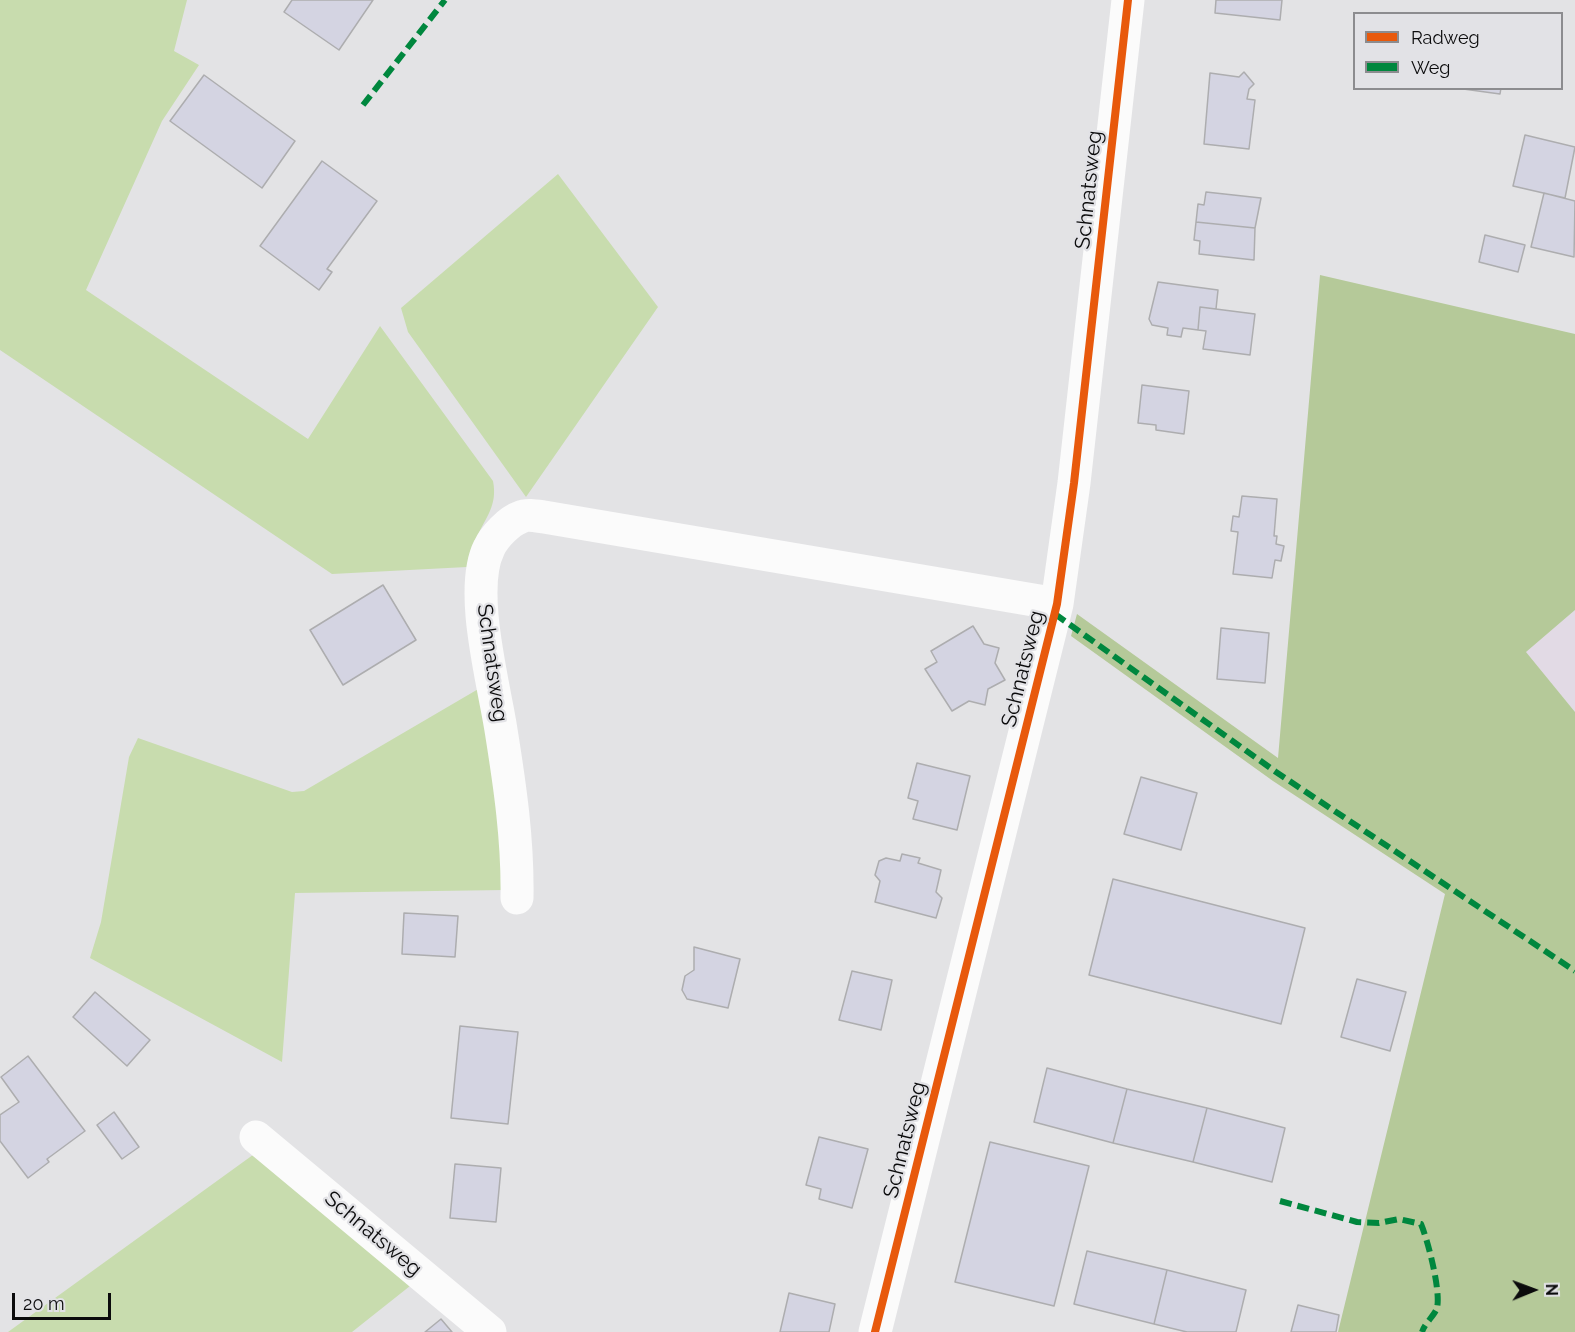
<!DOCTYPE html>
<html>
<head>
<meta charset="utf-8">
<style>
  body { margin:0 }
  #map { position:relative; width:1575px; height:1332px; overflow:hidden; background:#e3e3e5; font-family:Raleway,sans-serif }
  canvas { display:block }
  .legend { position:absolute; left:1353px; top:12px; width:210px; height:78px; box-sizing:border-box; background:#e2e2e6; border:2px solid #8c8c8f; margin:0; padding:8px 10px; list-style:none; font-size:18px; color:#0b0b0c }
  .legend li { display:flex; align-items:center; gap:12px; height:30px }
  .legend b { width:30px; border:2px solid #8c8c8f }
  .north { position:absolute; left:1503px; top:1260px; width:60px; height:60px; -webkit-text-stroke:4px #e2e2e6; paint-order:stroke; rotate:89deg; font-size:16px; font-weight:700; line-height:24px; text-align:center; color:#0b0b0c }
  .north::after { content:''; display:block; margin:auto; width:21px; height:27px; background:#0b0b0c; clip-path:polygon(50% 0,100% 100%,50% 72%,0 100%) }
  .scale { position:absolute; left:12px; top:1293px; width:99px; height:27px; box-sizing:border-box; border:3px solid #0b0b0c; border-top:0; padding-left:8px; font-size:18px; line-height:21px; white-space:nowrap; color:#0b0b0c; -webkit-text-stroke:4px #e2e2e6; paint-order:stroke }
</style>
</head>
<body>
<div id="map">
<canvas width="1575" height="1332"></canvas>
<ul class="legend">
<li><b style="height:8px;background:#e8590c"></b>Radweg</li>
<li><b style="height:8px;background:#00873e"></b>Weg</li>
</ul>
<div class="north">N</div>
<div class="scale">20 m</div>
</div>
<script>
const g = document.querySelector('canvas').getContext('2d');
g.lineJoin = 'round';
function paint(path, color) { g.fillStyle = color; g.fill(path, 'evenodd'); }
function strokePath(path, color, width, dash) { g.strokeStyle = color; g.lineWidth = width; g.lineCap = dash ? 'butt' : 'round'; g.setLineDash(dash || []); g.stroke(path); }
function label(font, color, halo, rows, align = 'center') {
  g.font = font + ' Raleway,sans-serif'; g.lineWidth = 4.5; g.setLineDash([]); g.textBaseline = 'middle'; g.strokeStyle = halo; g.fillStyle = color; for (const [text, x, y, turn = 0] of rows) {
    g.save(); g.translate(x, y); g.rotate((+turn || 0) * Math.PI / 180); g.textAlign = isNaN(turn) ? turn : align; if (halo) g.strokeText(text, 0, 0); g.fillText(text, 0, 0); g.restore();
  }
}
paint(new Path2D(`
  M1575,610V712L1526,652Z`), '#e2dae5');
paint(new Path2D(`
  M0,0H187L174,51L199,65L162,121L86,290L308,439L380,326L493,481C498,506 485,518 476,539C472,548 470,558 467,567L332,574L0,350Z
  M558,174L658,307L526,497L408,332L401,308Z
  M480,688L489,732L505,890L295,893L282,1062L90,958L101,922L129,757L138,738L292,792L304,791Z
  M257,1152L410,1286L352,1332H8Z`), '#c8dcae');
paint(new Path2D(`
  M1320,275L1575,334V610L1526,652L1575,712V1332H1338L1445,894L1273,781L1071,636L1077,614L1278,758Z`), '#b5c999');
const building = new Path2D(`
  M292,0H373L339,50L284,12Z
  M1216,0H1282L1280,20L1215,13Z
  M1244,72L1254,84L1249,89L1247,99L1255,100L1249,149L1204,144L1210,73L1239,77Z
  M204,75L295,141L262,188L170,121Z
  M1456,88H1501L1500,94Z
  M1525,135L1575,147L1565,198L1513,186Z
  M322,161L377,201L327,269L332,272L319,290L260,246Z
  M1206,192L1261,198L1255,228L1196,222L1198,204L1204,205Z
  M1544,193L1575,201L1574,257L1531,247Z
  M1196,222L1255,228L1254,260L1199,254L1200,241L1194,240Z
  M1485,235L1525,245L1518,272L1479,262Z
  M1158,282L1218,290L1216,309L1200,307L1198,330L1183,328L1181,337L1167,335L1168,328L1152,325L1149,319Z
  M1200,307L1255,314L1250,355L1203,349L1206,331L1198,330Z
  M1142,385L1189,391L1184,434L1156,430V425L1138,423Z
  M1242,496L1277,499L1274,536H1277L1276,544L1284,546L1281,561L1275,560L1272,578L1233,574L1238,532L1231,531L1233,516L1239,517Z
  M383,585L416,640L343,685L310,630Z
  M973,626L984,644L999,648L995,663L1005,680L988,689L985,705L969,701L952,711L925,669L937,662L931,651Z
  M1221,628L1269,633L1265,683L1217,679Z
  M917,763L970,776L957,830L913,819L918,801L908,798Z
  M1141,777L1197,793L1181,850L1124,834Z
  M902,854L920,858L918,863L941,870L936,892L942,898L936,918L875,902L880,881L875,875L879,861L886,858L900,861Z
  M1113,879L1305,928L1281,1024L1089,975Z
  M404,913L458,916L455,957L402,954Z
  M694,947L740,959L728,1008L687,999L682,990L685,976L694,970Z
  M852,971L892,980L881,1030L839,1020Z
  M1357,979L1406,992L1390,1051L1341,1037Z
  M95,992L150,1040L127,1066L73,1017Z
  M460,1026L518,1032L508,1124L451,1118Z
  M28,1056L85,1131L47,1159L49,1162L28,1178L0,1141V1115L19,1102L1,1077Z
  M1047,1068L1127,1089L1113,1143L1034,1122Z
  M1127,1089L1207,1108L1193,1162L1113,1143Z
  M1207,1108L1285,1128L1272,1182L1193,1162Z
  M114,1112L139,1147L122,1159L97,1125Z
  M819,1137L868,1149L852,1208L819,1199L821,1189L806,1185Z
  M990,1142L1089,1166L1054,1306L955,1282Z
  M455,1164L501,1168L496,1222L450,1218Z
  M1087,1251L1167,1270L1154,1324L1074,1304Z
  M1167,1270L1246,1290L1236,1332H1187L1154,1324Z
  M789,1293L835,1304L829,1332H780Z
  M1298,1305L1339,1315L1336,1332H1291Z
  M441,1319L452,1332H425Z`);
paint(building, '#d4d4e2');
strokePath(building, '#adadaf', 1.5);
strokePath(new Path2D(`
  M517,898C518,841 510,786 501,730C494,684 468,590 489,548C494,537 509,521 521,517C527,514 537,516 544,517L1057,604
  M256,1137L490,1332
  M875,1332L1057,604L1074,483L1128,0`), '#fbfbfb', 33);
strokePath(new Path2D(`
  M363,105L445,0
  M1055,614L1276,772L1575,971
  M1280,1201L1357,1222L1379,1223L1399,1219L1421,1224C1428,1241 1441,1291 1437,1308C1434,1316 1425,1323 1422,1332`), '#00873e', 6, [12, 6]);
strokePath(new Path2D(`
  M875,1332L1057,604L1074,483L1128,0`), '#e8590c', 8);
label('21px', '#0b0b0c', '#e2e2e6', [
  ["Schnatsweg",1089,190,-84],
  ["Schnatsweg",492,663,82],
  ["Schnatsweg",1023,669,-76],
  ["Schnatsweg",905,1140,-76],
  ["Schnatsweg",373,1234,40]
]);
</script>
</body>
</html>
